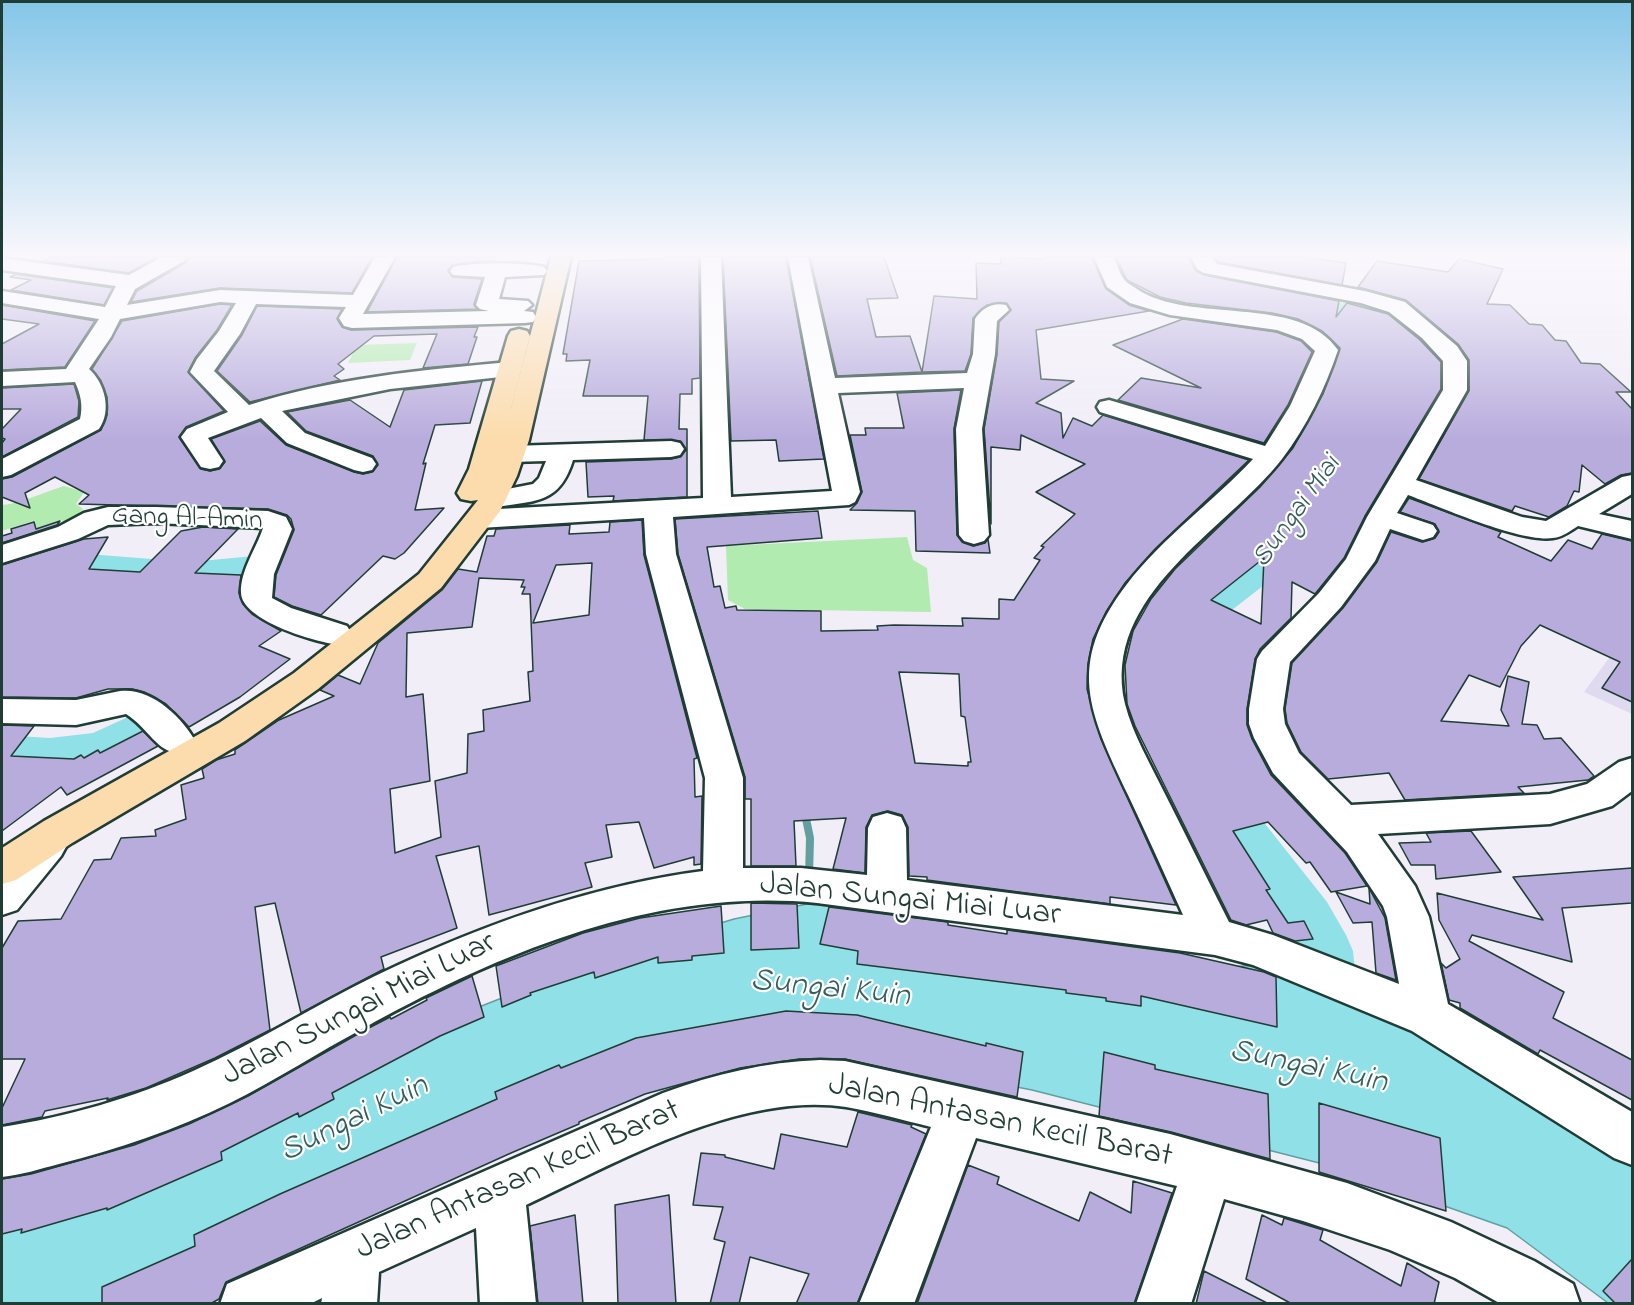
<!DOCTYPE html>
<html>
<head>
<meta charset="utf-8">
<style>
  body { margin:0 }
  #map { position:relative; width:1634px; height:1305px; overflow:hidden; background:#f1eef8; font-family:"Indie Flower",sans-serif }
  canvas { display:block }
  .frame { position:absolute; inset:0; border:3px solid #1f3d34; pointer-events:none }
</style>
</head>
<body>
<div id="map">
<canvas width="1634" height="1305"></canvas>
<div class="frame"></div>
</div>
<script>
const g = document.querySelector('canvas').getContext('2d');
g.lineJoin = 'round';
function paint(path, color) { g.fillStyle = color; g.fill(path, 'evenodd'); }
function strokePath(path, color, width, dash) { g.strokeStyle = color; g.lineWidth = width; g.lineCap = dash ? 'butt' : 'round'; g.setLineDash(dash || []); g.stroke(path); }
function label(font, color, halo, rows, align = 'center') {
  g.font = font + ' "Indie Flower",sans-serif'; g.lineWidth = 4.5; g.setLineDash([]); g.textBaseline = 'middle'; g.strokeStyle = halo; g.fillStyle = color; for (const [text, x, y, turn = 0] of rows) {
    g.save(); g.translate(x, y); g.rotate((+turn || 0) * Math.PI / 180); g.textAlign = isNaN(turn) ? turn : align; if (halo) g.strokeText(text, 0, 0); g.fillText(text, 0, 0); g.restore();
  }
}
paint(new Path2D(`
  M1632,627V714L1584,692Z`), '#e0daf0');
paint(new Path2D(`
  M417,343L410,360L348,363L357,345Z
  M64,486L84,492L76,504L83,509L66,527L62,520L37,528L33,521L2,531V505C14,505 49,491 64,486Z
  M907,537L913,560L927,568L931,612L745,609L728,600L726,546Z`), '#b1ebaf');
const water = new Path2D(`
  M807,904L847,908L1053,945L1223,968L1254,965L1433,1032L1632,1156V1303H1608L1507,1228L1331,1166L1032,1090L879,1060H778L637,1090L170,1303L2,1304V1197L36,1194L423,1029L601,959L734,919Z`);
paint(water, '#8fe0e7');
strokePath(water, '#629f9f', 1.5);
strokePath(new Path2D(`
  M805,814L810,838L809,877`), '#629f9f', 8);
paint(new Path2D(`
  M1158,278L1199,297L1226,301L1356,303L1380,312L1405,334L1401,340C1376,346 1371,324 1349,318C1300,313 1177,332 1145,286L1149,281Z
  M321,508L333,511L338,518L320,550L275,575L262,578L190,584L64,574C40,581 26,603 2,608V578L25,562L62,552L190,562L254,556L293,535L309,511Z
  M1297,513L1309,517L1315,524L1281,572L1219,620L1205,635L1195,654L1181,658L1167,654L1161,645L1181,612L1250,561L1285,517Z
  M219,666L234,670L240,680C231,695 216,703 202,713C135,762 83,776 2,767V735L50,738L93,733L150,707L204,670Z
  M1208,767L1224,772L1327,902L1346,935L1353,951L1359,1012L1351,1030L1331,1037L1311,1030L1303,1012L1301,953L1291,934L1185,784L1192,772Z`), '#8fe0e7');
const building = new Path2D(`
  M51,257H157L129,273L43,261Z
  M189,257H372L352,293L220,288L131,302L137,291L185,263Z
  M397,257H495L494,261L453,265L448,270L453,277L482,279L474,304L477,309L367,312Z
  M663,257H699L700,378L692,379V394H680L679,429H687V497L613,501L614,496L588,497L586,462L671,459L680,457L686,450L680,441L644,440L648,396H583L590,360L566,361L567,354H563L579,261L663,259Z
  M723,257H786L824,459L779,461L776,440L731,441Z
  M810,257H884L898,298L867,299L876,337L910,336L922,372L837,376Z
  M1001,257L1044,259V257H1092L1106,289L1129,305L1149,311L1036,330L1041,379L1074,381L1036,403L1061,413L1063,438L1073,418L1092,426L1103,415L1249,460L1155,549L1125,583L1106,612L1093,639L1088,664L1087,689L1101,739L1176,905L1110,897V904L927,880V877L909,876L908,827L902,815L888,811L872,815L866,827L865,873L833,869L846,818L794,821L796,866H751V799H745V777L678,554L675,519L818,511L822,538L707,547L714,587L720,586L725,608L736,606L737,610L821,611V631L878,630L877,626L894,625L963,626L962,618L999,619V599L1014,600L1040,560L1034,558L1044,547L1041,546L1075,514L1036,492L1085,464L1021,435L1020,450L991,447V524L984,429L997,354L999,322L1011,310L1006,303L987,305L973,318L971,354L965,371L922,372L934,296L977,299L976,263L1001,264ZM899,672L959,674L961,716L965,717L971,762H968V766L915,763Z
  M1116,257H1189L1195,270L1204,275L1339,301L1336,317L1347,303L1388,314L1420,340L1441,362V389L1365,516L1344,558L1315,594L1292,582L1291,618L1260,649L1255,659L1247,709V725L1252,739L1271,775L1345,853L1367,886L1331,892L1310,862L1306,863L1268,822L1233,831L1270,889L1266,890L1288,923L1304,921L1313,939L1295,941L1273,933L1267,920L1246,925L1231,920L1135,726L1127,704L1125,665L1133,631L1151,599L1175,569L1260,487L1293,448L1323,394L1340,348L1322,331L1298,319L1272,313L1186,303L1160,297L1127,280ZM1264,558L1261,624L1211,600Z
  M1214,257H1306L1346,263L1342,285L1218,262Z
  M1459,259L1503,269L1487,304L1510,305L1529,324L1542,325L1555,340L1566,341L1581,363L1600,364L1631,392H1616L1632,409V473L1621,475L1605,484L1582,465L1579,492L1574,491L1567,506L1549,517L1515,506L1512,511L1419,479L1469,391V360L1458,344L1406,300L1358,287L1377,261L1448,272Z
  M16,274L113,288L104,305L11,290L31,280L10,277Z
  M220,304L232,305L217,330L195,358L188,372L224,411L186,427L179,437L201,469L210,471L219,469L225,462L211,439L260,421L286,445L354,472L363,474L372,472L378,465L373,456L306,431L287,412L350,400L390,427L404,390L482,381L470,423L435,425L423,464L426,463L415,510L444,508L404,553L395,559L383,556L321,615L292,606L274,597L276,575L294,530L291,519L287,515L268,509L79,504L89,495L55,477L25,493L30,508L2,497V479L12,477L101,430L107,415V397L101,381L92,369L122,321Z
  M2,305L95,321L65,367L2,370V344L39,324L2,319Z
  M257,306L342,309L337,319L342,327L351,330L478,327L474,337H477L468,364L423,368L437,334L374,336L338,364L344,369L334,376L340,380L250,402L217,371L242,335Z
  M1183,319L1276,332L1301,341L1312,352L1288,405L1264,443L1118,400L1141,378L1201,388L1113,345Z
  M74,384L79,401L78,417L2,457V443L5,439L2,438V429L21,409H2V388Z
  M961,390L954,429L957,535L962,542L973,546L985,543L988,539L990,553L916,551L915,511L850,510L857,503L862,492L850,435H866L865,428H904L897,393Z
  M1409,498L1501,532L1498,537L1551,561L1568,540L1592,549L1602,534L1632,541V702L1602,688L1620,662L1540,625L1521,646L1500,687L1469,675L1441,721L1509,726L1501,710L1508,676L1529,682L1522,724L1537,725L1544,739L1561,738L1594,776L1588,780L1518,787L1524,793L1405,800L1389,773L1328,779L1301,752L1287,723L1285,709L1292,663L1343,608L1377,562L1391,532L1422,542L1435,538L1439,532L1435,524L1400,512Z
  M642,520L644,555L697,758L694,759L695,797L702,796L701,864L694,865V857L654,868L639,822L606,825L612,857L585,863L592,887L489,915L479,846L436,856L457,928L381,957L384,969L301,1013L275,903L255,907L270,1030L215,1058L146,1088L107,1100L108,1098L45,1111L42,1117L2,1125V1108L25,1059H2V948L18,921L61,919L94,860L111,859L121,838L156,836L155,830L186,819L181,785L204,778L202,769L216,760L235,754V750L279,720L334,696L320,690L338,675L360,684L378,643L442,590L458,569L477,572L487,536H494L496,529L570,525L569,534L609,532L610,522ZM592,563L589,615L533,623L556,565ZM479,578L524,580L521,587H525L522,594H530L533,671L528,672L530,701L483,710L484,731L468,734L467,773L435,781L441,837L395,853L390,789L430,781L423,694L406,697L407,633L472,627Z
  M60,521L57,525L2,543V536L12,533L11,529L34,522L36,529Z
  M203,527L238,529L195,573L241,575L239,593L243,604L252,614L281,631L259,646L290,659L240,697L189,727L166,704L144,692L132,689H108L76,698L2,697V565L84,539L108,537L89,569L140,572L181,531Z
  M2,725L34,726L11,756L74,759L81,755L84,758L98,750L100,753L143,731L158,746L67,795L61,787L2,831Z
  M1471,831L1501,872L1436,879L1435,865H1411L1399,843L1431,842L1426,833Z
  M1632,868V903L1562,908L1572,962L1472,935L1469,941L1564,992L1553,1018L1632,1060V1100L1540,1050L1538,1054L1460,1008V1003L1449,1000L1441,963L1446,968L1460,959L1439,920L1437,893L1543,920L1513,877Z
  M1369,888L1385,918L1396,980L1376,973L1372,922L1353,923L1336,892L1370,904Z
  M751,903L797,904L799,948L751,950Z
  M721,906L724,953L692,956V960L658,963V957L595,978L594,972L530,993L531,995L502,1007L496,966L583,933L640,918Z
  M829,907L948,922V925L1007,934V930L1180,953L1264,972L1276,977L1277,1027L1141,996V1006L1106,1001V998L1066,993V990L857,964L858,951L820,944Z
  M472,976L484,1017L440,1036L332,1093L334,1099L299,1117L298,1113L221,1152L222,1160L107,1210V1208L21,1233L22,1229L2,1234V1179L31,1174L134,1145L189,1124L248,1096L365,1030L390,1017L391,1019L427,1000L426,998Z
  M786,1011L857,1015L986,1046V1043L1023,1052L1017,1097L845,1059H799L740,1068L645,1094L579,1122V1124L511,1153L226,1282L219,1299L210,1304H102V1287L195,1246L194,1235L280,1194L497,1099L495,1092L559,1065L561,1068L636,1038Z
  M1104,1052L1155,1065V1069L1268,1094L1270,1159L1171,1132L1099,1116Z
  M1319,1103L1440,1138L1446,1211L1319,1172Z
  M858,1112L912,1125L911,1127L926,1134L857,1304H796L809,1274L750,1257L739,1304H710L725,1242L714,1239L723,1207L693,1205L701,1153L725,1155V1157L774,1169L781,1134L847,1147Z
  M968,1165L999,1177L997,1184L1079,1221L1090,1192L1131,1213L1133,1181L1172,1193L1134,1304H917Z
  M669,1195L676,1304H618L615,1205Z
  M575,1215L583,1304H538L530,1226Z
  M1262,1215L1282,1225L1284,1218L1323,1230L1320,1240L1401,1286L1407,1263L1439,1282L1434,1304H1292L1246,1279Z
  M1632,1259V1304H1616L1603,1291Z
  M1204,1271L1269,1304H1196Z`);
paint(building, '#b8acdd');
strokePath(building, '#1f3d34', 1.5);
const minor = new Path2D(`
  M162,257H187L184,261L135,289L127,305L220,290L353,295L375,257H395L363,314L489,311L480,309L476,305L485,277L453,275L450,271L453,267C471,262 526,262 544,267L547,271L544,275L505,277L499,299L528,301L532,305L524,311L533,312L536,317L533,322L525,323L352,328L344,326L339,318L346,307L256,304L240,334L214,371L249,405C333,378 422,370 510,362L518,364L522,369L518,374L510,376L390,389L282,411L305,433L372,458L376,464L372,470L363,472L354,470L287,443L261,418L208,438L223,461L219,467L210,469L201,467L181,437L187,429L228,412L190,372L197,359L219,331L236,303L220,302L120,319L111,337L89,369C105,383 112,411 99,429L11,475L2,477V459L80,419C83,406 81,395 75,382L2,386V372L66,369L99,319L2,303V291L105,307L116,286L2,270V258L129,275Z
  M701,257H721L731,497L832,491L788,257H808L835,378L967,373L973,354L975,319C982,308 993,302 1006,305L1009,310L997,321L995,354L982,429L989,535L984,541L974,544L964,541L959,535L956,429L964,388L838,393L860,492L855,502L849,505L673,517L676,554L743,778V868H801L867,875L868,828L873,817L887,813L901,817L906,828L907,880L1183,915C1165,875 1147,835 1128,795C1089,712 1065,665 1127,584C1163,537 1213,502 1253,459L1100,412L1097,407L1100,402L1109,400L1265,446L1290,406L1315,351L1302,339L1277,330L1170,315L1130,303L1107,287L1094,257H1114C1117,264 1119,272 1123,278C1126,283 1133,286 1137,289C1190,325 1299,293 1338,350C1325,389 1307,426 1282,459C1226,531 1100,595 1125,704C1133,735 1150,763 1164,792C1186,835 1207,879 1229,922L1273,935L1399,984L1387,917L1383,906L1347,852L1273,773L1254,738L1249,724V709L1257,659L1262,651L1319,593L1346,559L1367,517L1443,390V361L1422,338L1389,312L1361,303L1204,273L1197,269L1191,257H1211L1217,264L1365,291L1405,302L1457,346L1467,361V390L1416,480L1522,517L1546,521L1622,477L1632,475V494L1599,514L1632,521V539L1578,526C1570,531 1563,537 1553,538C1522,543 1440,507 1408,495L1397,513L1433,525L1437,531L1433,537L1423,540L1390,529L1375,561L1341,607L1290,662L1283,709L1285,724L1299,753L1351,805L1550,794L1587,784L1619,762L1632,758V791L1612,806L1550,824L1378,834L1415,886L1429,917L1448,1004L1632,1112V1165L1614,1158L1412,1031L1253,965L1215,955L817,903C657,887 501,952 364,1028C319,1052 276,1080 230,1103C175,1130 118,1149 59,1164C40,1169 21,1175 2,1177V1127C66,1117 133,1098 193,1071C256,1043 314,1006 375,976C479,926 588,886 703,871L705,778L646,554L644,518L480,528L470,525L466,519L470,513L480,510L703,498Z
  M671,441L680,443L684,449L680,455L671,457L573,460C559,506 533,500 492,508L482,506L478,500L482,494L533,484L539,478L546,461L511,462L502,460L498,454L502,448L511,446Z
  M108,507H156L268,511L286,517L292,529L274,574L272,598L291,608L347,626L352,634L347,642C343,643 338,645 334,644C312,641 242,620 241,593C240,571 256,549 263,528L156,523L108,525L78,539L2,563V545L58,527L84,513Z
  M120,691C151,687 182,717 196,742L191,751C159,761 152,730 126,714L76,725L2,723V699L76,700Z
  M47,829L61,834L67,845L61,856L17,910L2,915V870L33,834Z
  M820,1060L845,1061L1170,1134L1347,1183L1451,1222L1534,1261L1573,1284L1580,1304H1501L1455,1278L1390,1250L1303,1221L1224,1199L1191,1304H1136L1177,1186L976,1138L914,1304H859L931,1127C903,1120 874,1112 846,1107C741,1091 618,1162 526,1205L536,1304H480L476,1228L379,1272L377,1304H321L322,1298L310,1304H220L227,1284L663,1093C715,1074 765,1062 820,1060Z`);
const highway = new Path2D(`
  M551,257H571L529,440L517,476L500,511L441,588L318,689L245,741L72,843L16,880L2,884V848L44,821L219,723L294,673L419,574L478,500L471,501L461,499L457,493L469,469L508,336L511,331L519,329L527,331L530,336L502,442Z`);
strokePath(minor, '#1f3d34', 5);
strokePath(highway, '#1f3d34', 5);
paint(minor, '#fff');
paint(highway, '#fcdcac');
const sky = g.createLinearGradient(0, 0, 0, 440);
sky.addColorStop(0, '#84c6e8');
sky.addColorStop(0.58, '#f9f7fc');
sky.addColorStop(1, '#f9f7fc00');
g.fillStyle = sky;
g.fillRect(0, 0, 1634, 440);
label('27px', '#1f3d34', '#fff', [
  ["Gang Al-Amin",187,520,2]
]);
label('italic 28px', '#355e58', '#fff', [
  ["Sungai Miai",1298,513,-54]
]);
label('33px', '#1f3d34', '#fff', [
  ["Jalan Sungai Miai Luar",910,902,6],
  ["Jalan Sungai Miai Luar",360,1011,-27],
  ["Jalan Antasan Kecil Barat",1000,1123,12],
  ["Jalan Antasan Kecil Barat",519,1182,-24]
]);
label('italic 33px', '#355e58', '#fff', [
  ["Sungai Kuin",830,991,6],
  ["Sungai Kuin",1308,1069,12],
  ["Sungai Kuin",355,1121,-26]
]);
</script>
</body>
</html>
